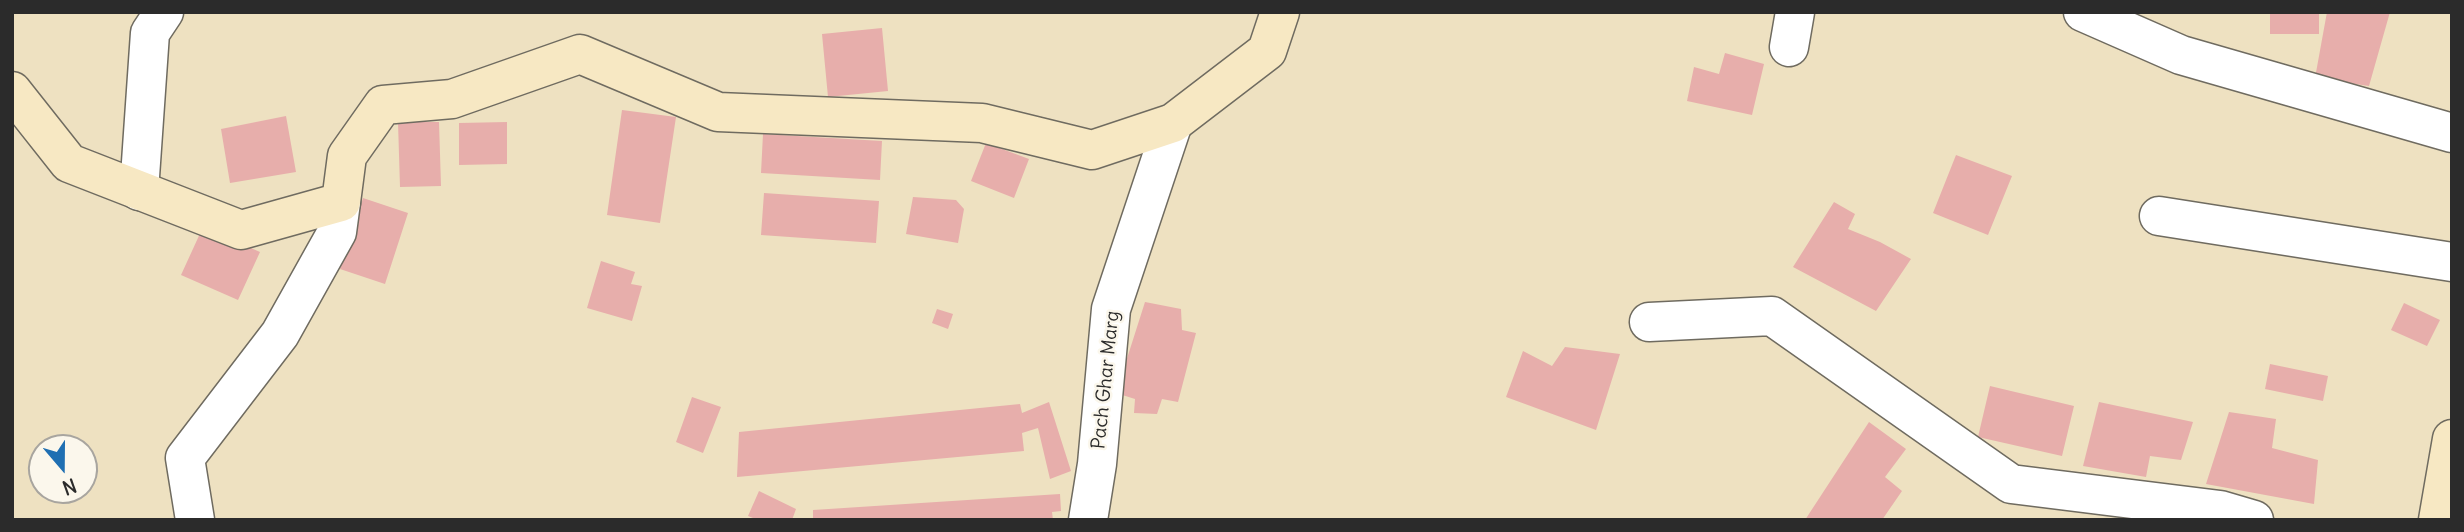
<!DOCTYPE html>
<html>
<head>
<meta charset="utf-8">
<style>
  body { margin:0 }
  #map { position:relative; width:2464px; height:532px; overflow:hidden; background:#eee1c1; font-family:Delius,sans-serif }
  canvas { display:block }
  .frame { position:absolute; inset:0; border:14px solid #2b2b2b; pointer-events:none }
  .north { position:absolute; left:28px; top:434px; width:70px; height:70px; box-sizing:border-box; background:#fbf7ec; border:2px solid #a8a59f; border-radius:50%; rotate:160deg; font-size:19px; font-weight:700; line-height:28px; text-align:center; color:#2b2b2b }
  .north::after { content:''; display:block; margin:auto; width:24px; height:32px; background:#1f6fb2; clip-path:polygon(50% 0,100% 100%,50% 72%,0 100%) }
</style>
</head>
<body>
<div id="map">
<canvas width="2464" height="532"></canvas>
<div class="frame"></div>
<div class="north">N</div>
</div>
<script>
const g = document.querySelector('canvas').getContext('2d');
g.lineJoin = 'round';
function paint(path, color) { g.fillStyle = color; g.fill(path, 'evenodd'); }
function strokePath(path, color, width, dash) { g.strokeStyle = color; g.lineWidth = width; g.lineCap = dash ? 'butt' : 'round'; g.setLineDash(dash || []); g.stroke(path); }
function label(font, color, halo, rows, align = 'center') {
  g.font = font + ' Delius,sans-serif'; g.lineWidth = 5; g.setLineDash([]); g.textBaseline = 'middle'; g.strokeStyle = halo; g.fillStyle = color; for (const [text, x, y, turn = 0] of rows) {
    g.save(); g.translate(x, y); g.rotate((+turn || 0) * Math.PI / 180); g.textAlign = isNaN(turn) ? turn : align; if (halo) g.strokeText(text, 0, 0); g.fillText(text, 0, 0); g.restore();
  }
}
paint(new Path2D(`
  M2270,12H2319V34H2270Z
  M2327,12H2390L2369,86L2315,78Z
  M882,28L888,91L828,97L822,34Z
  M1725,53L1764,64L1752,115L1687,101L1694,67L1719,74Z
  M622,110L676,117L660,223L607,215Z
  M286,116L296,172L230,183L221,129Z
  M398,122H439L441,186L400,187Z
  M507,122V164L459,165V123Z
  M763,134L882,141L880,180L761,173Z
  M986,143L1029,159L1014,198L971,181Z
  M1956,155L2012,176L1988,235L1933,213Z
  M764,193L879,201L876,243L761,235Z
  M913,197L956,200L964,209L958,243L906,234Z
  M363,198L408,213L385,284L340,269Z
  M1834,202L1855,214L1848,229L1880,242L1911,259L1876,311L1793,267Z
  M203,227L260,252L238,300L181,275Z
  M601,261L635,272L631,284L642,286L632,321L587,308Z
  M1145,302L1181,309L1182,330L1196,333L1178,402L1162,399L1157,414L1134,413L1135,399L1116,393Z
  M2404,303L2440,320L2427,346L2391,330Z
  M937,309L953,314L948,329L932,323Z
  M1565,347L1620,354L1596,430L1506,397L1523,351L1552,366Z
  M2270,364L2328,376L2323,401L2265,389Z
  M1990,386L2074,406L2062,456L1978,437Z
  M692,397L721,407L703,453L676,442Z
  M1049,402L1071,471L1050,479L1038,428L1022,433L1024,451L737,477L739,432L1020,404L1022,413Z
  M2099,402L2193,422L2181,460L2150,456L2146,477L2083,466Z
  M2229,412L2276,419L2272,448L2318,460L2314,504L2206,484Z
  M1869,422L1906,449L1885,477L1902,491L1882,520H1805Z
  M759,491L796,509L792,520H758L748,516Z
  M1060,494L1061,511L1052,512L1053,520H813V510Z`), '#e7aeab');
const street = new Path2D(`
  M2083,12L2181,55L2452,133
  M1789,47L1795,12
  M139,191L150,33L164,12
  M2159,216L2452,262
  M1649,322L1772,316L2011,484L2220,510L2254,520
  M195,520L185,458L280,334L337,232L341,202
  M1088,520L1097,464L1111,309L1173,123`);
const secondary = new Path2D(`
  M12,91L69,163L241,230L341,202L347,156L383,105L452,99L580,54L718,112L982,123L1092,150L1173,123L1267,51L1280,12
  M2438,520L2452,439`);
strokePath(street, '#6f6b60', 41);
strokePath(secondary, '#6f6b60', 41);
strokePath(street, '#fff', 38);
strokePath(secondary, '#f7e8c3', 38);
label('19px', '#2b2b2b', '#fbf7ec', [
  ["Pach Ghar Marg",1106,380,-84]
]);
</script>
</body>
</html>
